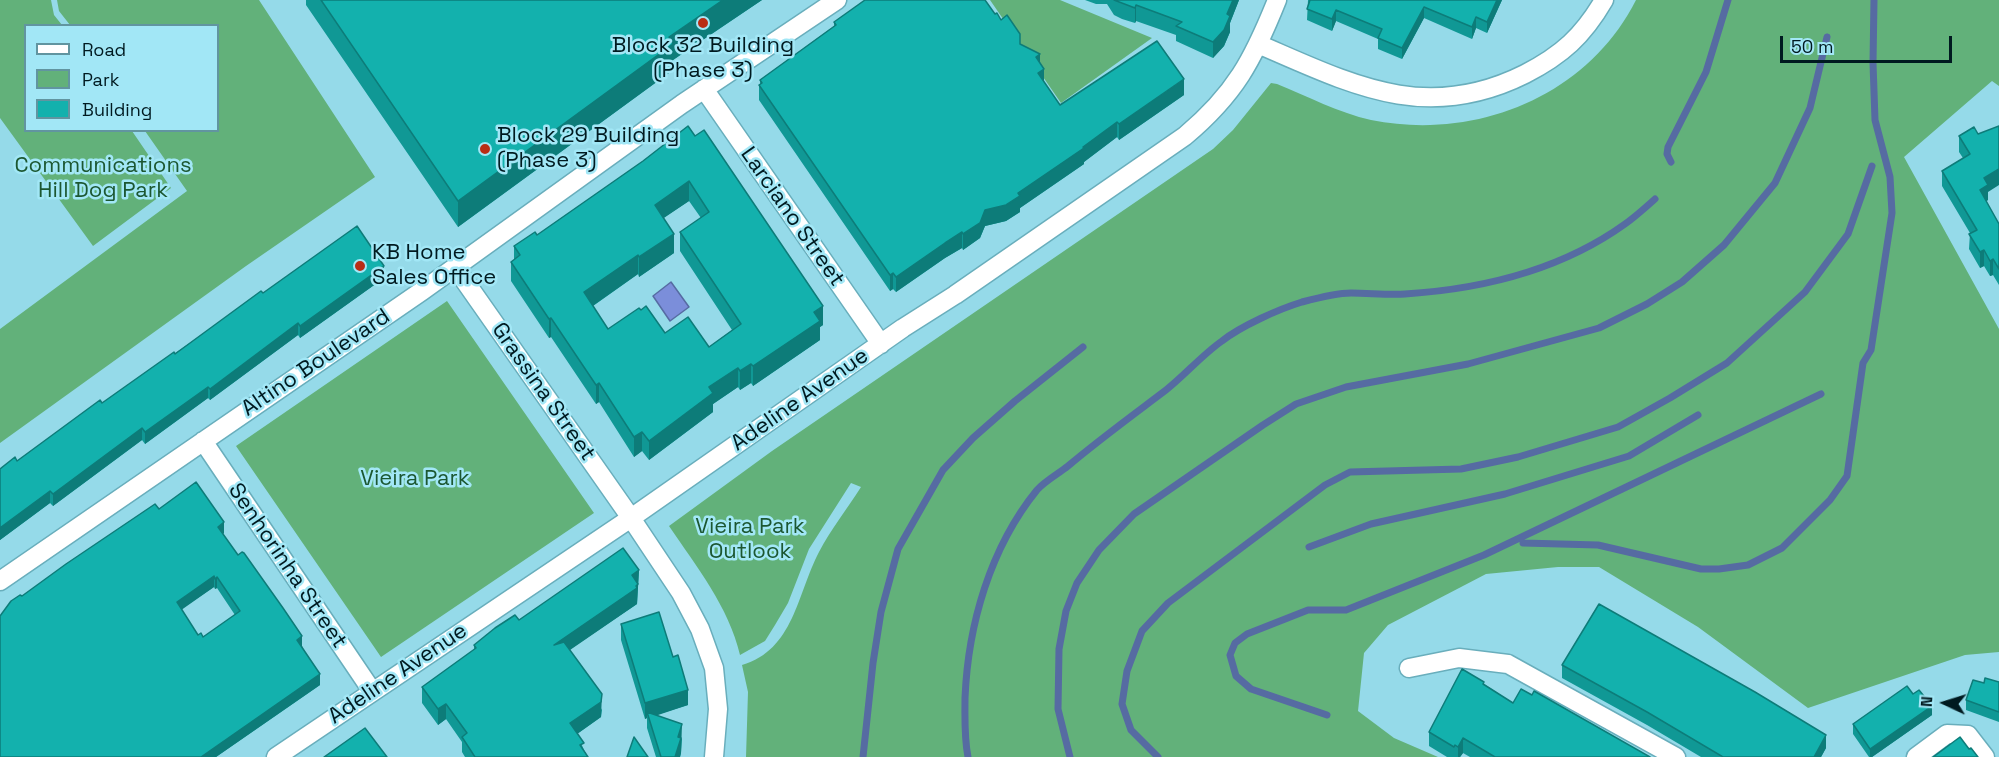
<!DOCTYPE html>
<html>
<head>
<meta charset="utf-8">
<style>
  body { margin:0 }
  #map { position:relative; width:1999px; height:757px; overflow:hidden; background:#95dae9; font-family:"Space Grotesk",sans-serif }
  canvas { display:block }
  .legend { position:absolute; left:24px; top:24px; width:195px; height:108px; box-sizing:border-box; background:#a2e7f6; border:2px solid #6195a0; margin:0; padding:8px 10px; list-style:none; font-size:18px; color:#001a20 }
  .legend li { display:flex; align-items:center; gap:12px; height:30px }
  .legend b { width:30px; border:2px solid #6195a0 }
  .north { position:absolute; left:1915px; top:673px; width:60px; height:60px; -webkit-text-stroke:4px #a2e7f6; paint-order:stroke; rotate:274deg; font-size:16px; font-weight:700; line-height:24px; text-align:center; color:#001a20 }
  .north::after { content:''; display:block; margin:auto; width:21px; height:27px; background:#001a20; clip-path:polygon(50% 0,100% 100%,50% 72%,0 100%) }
  .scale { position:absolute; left:1780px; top:36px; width:172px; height:27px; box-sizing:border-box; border:3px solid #001a20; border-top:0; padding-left:8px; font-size:18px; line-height:21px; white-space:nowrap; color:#001a20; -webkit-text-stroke:4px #a2e7f6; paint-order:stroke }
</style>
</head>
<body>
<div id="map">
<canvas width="1999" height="757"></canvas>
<ul class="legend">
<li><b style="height:8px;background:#fff"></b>Road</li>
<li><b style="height:16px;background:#62b17a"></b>Park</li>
<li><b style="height:16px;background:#13b1ad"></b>Building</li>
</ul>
<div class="north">N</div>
<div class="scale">50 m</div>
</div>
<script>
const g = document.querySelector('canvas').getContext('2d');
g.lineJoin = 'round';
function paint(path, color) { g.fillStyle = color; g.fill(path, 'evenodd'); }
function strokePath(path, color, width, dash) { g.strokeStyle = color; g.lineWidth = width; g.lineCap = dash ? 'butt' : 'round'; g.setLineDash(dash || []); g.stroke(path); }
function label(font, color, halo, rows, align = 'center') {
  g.font = font + ' "Space Grotesk",sans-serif'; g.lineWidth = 5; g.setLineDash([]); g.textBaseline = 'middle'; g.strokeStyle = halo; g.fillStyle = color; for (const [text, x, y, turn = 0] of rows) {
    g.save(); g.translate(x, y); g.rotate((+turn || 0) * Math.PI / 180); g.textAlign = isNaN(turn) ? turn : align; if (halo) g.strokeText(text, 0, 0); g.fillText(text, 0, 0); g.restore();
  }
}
paint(new Path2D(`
  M0,0H51L54,15L62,25L26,26V130L132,131L171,188L93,246L0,118Z
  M57,0H259L375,177L246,266L0,443V329L187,191L145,131L218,130V26L70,25L59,11Z
  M990,0H1060L1152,38L1061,103Z
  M1636,0H1999V86L1992,81L1904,157L1999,329V652L1965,655L1808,708L1698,627L1599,567H1558L1486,574L1388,625L1364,653L1358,711L1394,738L1438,757H746L748,692L742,665C794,650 797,594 819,552C831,529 847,509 861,487L851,483L809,549L788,603L775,625L765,641L740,655C729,607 696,566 669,526L772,451L1213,149L1233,130L1271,83L1277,84C1307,96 1339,113 1371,120C1475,141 1587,97 1636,0Z
  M447,301L594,513L381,657L236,446Z`), '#62b17a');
const water = new Path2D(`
  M671,282L689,307L670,321L653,296Z`);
paint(water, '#7b8eda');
strokePath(water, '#566ba2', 1.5);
strokePath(new Path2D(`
  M1671,162L1667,154L1668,147L1706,72L1728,0
  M1523,543L1598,545L1701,569H1719L1748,565L1782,548L1830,500L1847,476L1863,363L1871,350L1892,213L1890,177L1875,120L1873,63L1874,0
  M1309,547L1371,524L1505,494L1629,456L1698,415
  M1327,715L1251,689L1236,676L1230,655L1235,643L1247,634L1308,610H1346L1484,555L1821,394
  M863,757L873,663L881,612L898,549L943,470L973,438L1015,401L1083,347
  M968,757C964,737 965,718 965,698C968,625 990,548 1037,490C1045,481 1058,474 1068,466C1100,439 1133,415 1166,390C1185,375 1202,355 1222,341C1241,326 1279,309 1302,302C1317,298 1336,293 1351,293C1369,293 1387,295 1405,294C1483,289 1561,270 1625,224C1635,217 1645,208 1655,199
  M1070,757L1058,709L1059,649L1066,611L1077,583L1099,550L1134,514L1263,425L1296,404L1346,387L1468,364L1599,328L1647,304L1682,282L1724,245L1775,183L1810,108L1827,37
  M1158,757L1131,730L1122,704L1127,671L1142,631L1168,603L1325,485L1350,472L1461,469L1518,457L1618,427L1670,398L1727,363L1805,292L1848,234L1872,166`), '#566ba2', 7);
const street = new Path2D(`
  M1258,44C1351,84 1425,124 1525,74C1562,55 1583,36 1604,0
  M704,89L881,344
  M455,267L631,518L681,593L700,629L714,668L718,709L714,757
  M203,441L372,691
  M0,581L422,291L682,104L837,0
  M1409,668L1459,658L1508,664L1676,757
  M276,757L631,518L903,328L955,295L1185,136C1235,94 1253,60 1277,0
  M1916,757L1947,734L1968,735L1985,757`);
strokePath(street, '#69aebc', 21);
strokePath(street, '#fff', 18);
paint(new Path2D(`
  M306,0H762L673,60V70L458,227L306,5Z
  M1085,0H1239L1230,23V32L1224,46L1213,58L1176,41V35L1136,21L1135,23L1122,19L1114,15L1107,4H1096Z
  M1308,0H1502L1487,33L1476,28L1472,39L1424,18L1402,59L1378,49V39L1336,21L1332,31L1307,20Z
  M995,14L1020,44L1040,63L1044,82L1060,105L1184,95L1119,140L1117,137L1084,162V164L1020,208V212L1006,221L985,226L980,238L963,250L962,248L945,258L896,292L893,289L890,291L759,100V85L760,84V80L834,26V22Z
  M688,126L823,325L820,327V340L753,386L751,383L740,390L738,387L713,404V412L649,460L642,451L634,457L599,402L596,404L551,337L549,338L511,281V262L514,260V246L537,235L643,161ZM689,201L701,218L680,232V251L732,330L709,347L665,333L608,329L593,306L638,274L639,277L674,253L663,218Z
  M1974,127L1988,192V200L1986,201L1999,224V285L1993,275L1990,276L1984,266L1980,268L1969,249L1970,233L1942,186V171L1963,158L1959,152V136Z
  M384,278L300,338L298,335L210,400L208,398L145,444L142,440L53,506L50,503L0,540V469L17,461L263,293Z
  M159,509L224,533L223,534L302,646L320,685L216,757H0L22,596ZM214,587L215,589L217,588L235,615L203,637L198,635L181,609Z
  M639,570L637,604L569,650L602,710L601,717L577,734L584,750L588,757H465L462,752V742L446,719L438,725L422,703V687L474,650V645L519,620Z
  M621,624L688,705L656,715L682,739L681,753L680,757H656L647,728V718L645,719L621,640Z
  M1562,665L1826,748L1821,757H1701L1647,725L1562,678Z
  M1999,682V722L1966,710V700L1984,683Z
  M1484,684L1513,703L1650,757H1470L1463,753L1460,757H1447L1429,746V732Z
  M1913,694L1932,715L1872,757H1869L1853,734V724Z`), '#109895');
paint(new Path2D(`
  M723,0H762L673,60V70L458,227V201L669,37Z
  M1233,0H1239L1230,23V32L1224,46L1213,58V42L1227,14Z
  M1497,0H1502L1487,33V22Z
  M1136,5V21L1135,23V8Z
  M1424,7V18L1402,59V48Z
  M1336,10V21L1332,31V19Z
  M1476,17V28L1472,39V27Z
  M1040,54V69L1036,57Z
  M1044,69V84L1038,73Z
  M1184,79V95L1119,140V124Z
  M1117,122V137L1084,162V164L1020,208V212L1006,221L985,226L980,238L963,250V234L985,210L1018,193Z
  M1999,169V185L1988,192V200L1980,205V190L1984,178Z
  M689,181V201L655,224V205Z
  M962,232V248L945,258L896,292V277L945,243Z
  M674,234V253L639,277V257Z
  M1984,250V266L1980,268V252Z
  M638,255V274L584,312V292Z
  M1993,259V275L1990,276V261Z
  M384,266V278L300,338V326Z
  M893,273V289L890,291V275Z
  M823,306V325L820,327V340L753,386V366L814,312Z
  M551,318V337L549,338V319Z
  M298,323V335L210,400V389Z
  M751,364V383L740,390V371Z
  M738,368V387L713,404V412L649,460V441L709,387Z
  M599,383V402L596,404V385Z
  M208,387V398L145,444V432Z
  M142,428V440L53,506V494Z
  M642,432V451L634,457V437Z
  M50,491V503L0,540V528Z
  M224,522V533L218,537V527Z
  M639,570L637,604L554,661V645L632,575Z
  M214,576V587L177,613V602Z
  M217,577V588L215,589V579Z
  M302,636V647L297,640Z
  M320,674V685L216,757H201Z
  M688,690V705L649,718L647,712V718L645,719V703Z
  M602,694L601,717L570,739V723Z
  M446,704V719L438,725V709Z
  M1932,706V715L1872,757H1870V749Z
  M682,724L681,753L680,757H675L678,737Z
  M1826,735V748L1821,757H1814Z
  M1463,738V753L1460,757H1458V747Z`), '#0d7c79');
const building = new Path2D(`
  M321,0H723L669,37L673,44L458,201Z
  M865,0H985L995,14L997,13L1001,20L1007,15L1020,34V44L1040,54L1036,57L1044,69L1038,73L1060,105L1157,41L1184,79L1119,124L1117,122L1083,147L1084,148L1018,193L1020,196L1006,205L985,210L980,223L963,234L962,232L945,243L896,277L893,273L890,275L759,85L762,83L760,80L836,25L834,22Z
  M1114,0H1233L1227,14L1230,16L1224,30L1213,42L1176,26L1182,22L1136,5L1135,8Z
  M1310,0H1497L1487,22L1476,17L1472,27L1424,7L1402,48L1378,38L1382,29L1336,10L1332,19L1307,9Z
  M688,126L695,136L704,130L823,306L814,312L820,321L753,366L751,364L740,371L738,368L709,387L713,393L649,441L642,432L634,437L599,383L596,385L551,318L549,319L511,262L520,255L514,246L535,232L537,235L643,161ZM689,181L709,212L680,232L741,324L709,347L688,317L665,333L646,306L641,310L639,308L608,329L584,292L638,255L639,257L674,234L655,205Z
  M1999,126V169L1984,178L1988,185L1980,190L1999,224V269L1993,259L1990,261L1984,250L1980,252L1969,234L1977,230L1942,171L1970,154L1959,136L1974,127L1978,134Z
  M357,226L384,266L300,326L298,323L210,389L208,387L145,432L142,428L53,494L50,491L0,528V469L15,457L17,461L100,400L102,403L174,352L175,354L261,291L263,293Z
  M196,482L224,522L218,527L238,555L242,552L244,553L283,608L302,636L297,640L320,674L201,757H0V616L11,601L20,595L22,596L66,564L155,504L159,509ZM214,576L215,579L217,577L240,611L203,637L201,633L198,635L177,602Z
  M623,548L639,570L632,575L638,584L636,586L637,588L554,645L564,642L602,694L601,702L570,723L584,743L580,745L588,757H475L462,737L467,733L446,704L438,709L422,687L476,648L474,645L495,628L515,615L519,620Z
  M1599,604L1755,692L1826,735L1814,757H1723L1647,712L1562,665Z
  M659,612L673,657L678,655L688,690L645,703L621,624Z
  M1462,669L1484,682L1483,684L1513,703L1521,689L1532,695L1534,691L1650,757H1495L1463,738L1458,747L1455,745L1454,747L1429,732Z
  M1985,678L1999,682V712L1966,700L1973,680L1984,683Z
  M1907,686L1913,694L1919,690L1932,706L1870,749L1853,724Z
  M647,712L682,724L678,737L681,738L675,757H661Z
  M365,728L387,757H324Z
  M634,737L648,757H627Z
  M1960,737L1969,749L1971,748L1978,757H1933Z`);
paint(building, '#13b1ad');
strokePath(building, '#0d7c79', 1.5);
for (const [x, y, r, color] of [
  [703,23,6,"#b92d15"],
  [485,149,6,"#b92d15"],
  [360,266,6,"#b92d15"]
]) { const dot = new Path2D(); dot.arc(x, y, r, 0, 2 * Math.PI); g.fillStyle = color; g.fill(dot); strokePath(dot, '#a2e7f6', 2); }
label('22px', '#001a20', '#a2e7f6', [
  ["Block 32 Building",703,46,"center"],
  ["(Phase 3)",703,71,"center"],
  ["Block 29 Building",497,136],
  ["(Phase 3)",497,161],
  ["KB Home",372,253],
  ["Sales Office",372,278]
], 'left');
label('22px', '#1c5731', '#a2e7f6', [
  ["Communications",103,166],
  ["Hill Dog Park",103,191],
  ["Vieira Park",415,479],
  ["Vieira Park",750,527],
  ["Outlook",750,552]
]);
label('22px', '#001a20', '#a2e7f6', [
  ["Larciano Street",792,217,55],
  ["Altino Boulevard",316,363,-34],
  ["Grassina Street",543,392,55],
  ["Adeline Avenue",800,400,-35],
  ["Senhorinha Street",287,566,56],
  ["Adeline Avenue",398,674,-34]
]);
</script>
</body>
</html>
